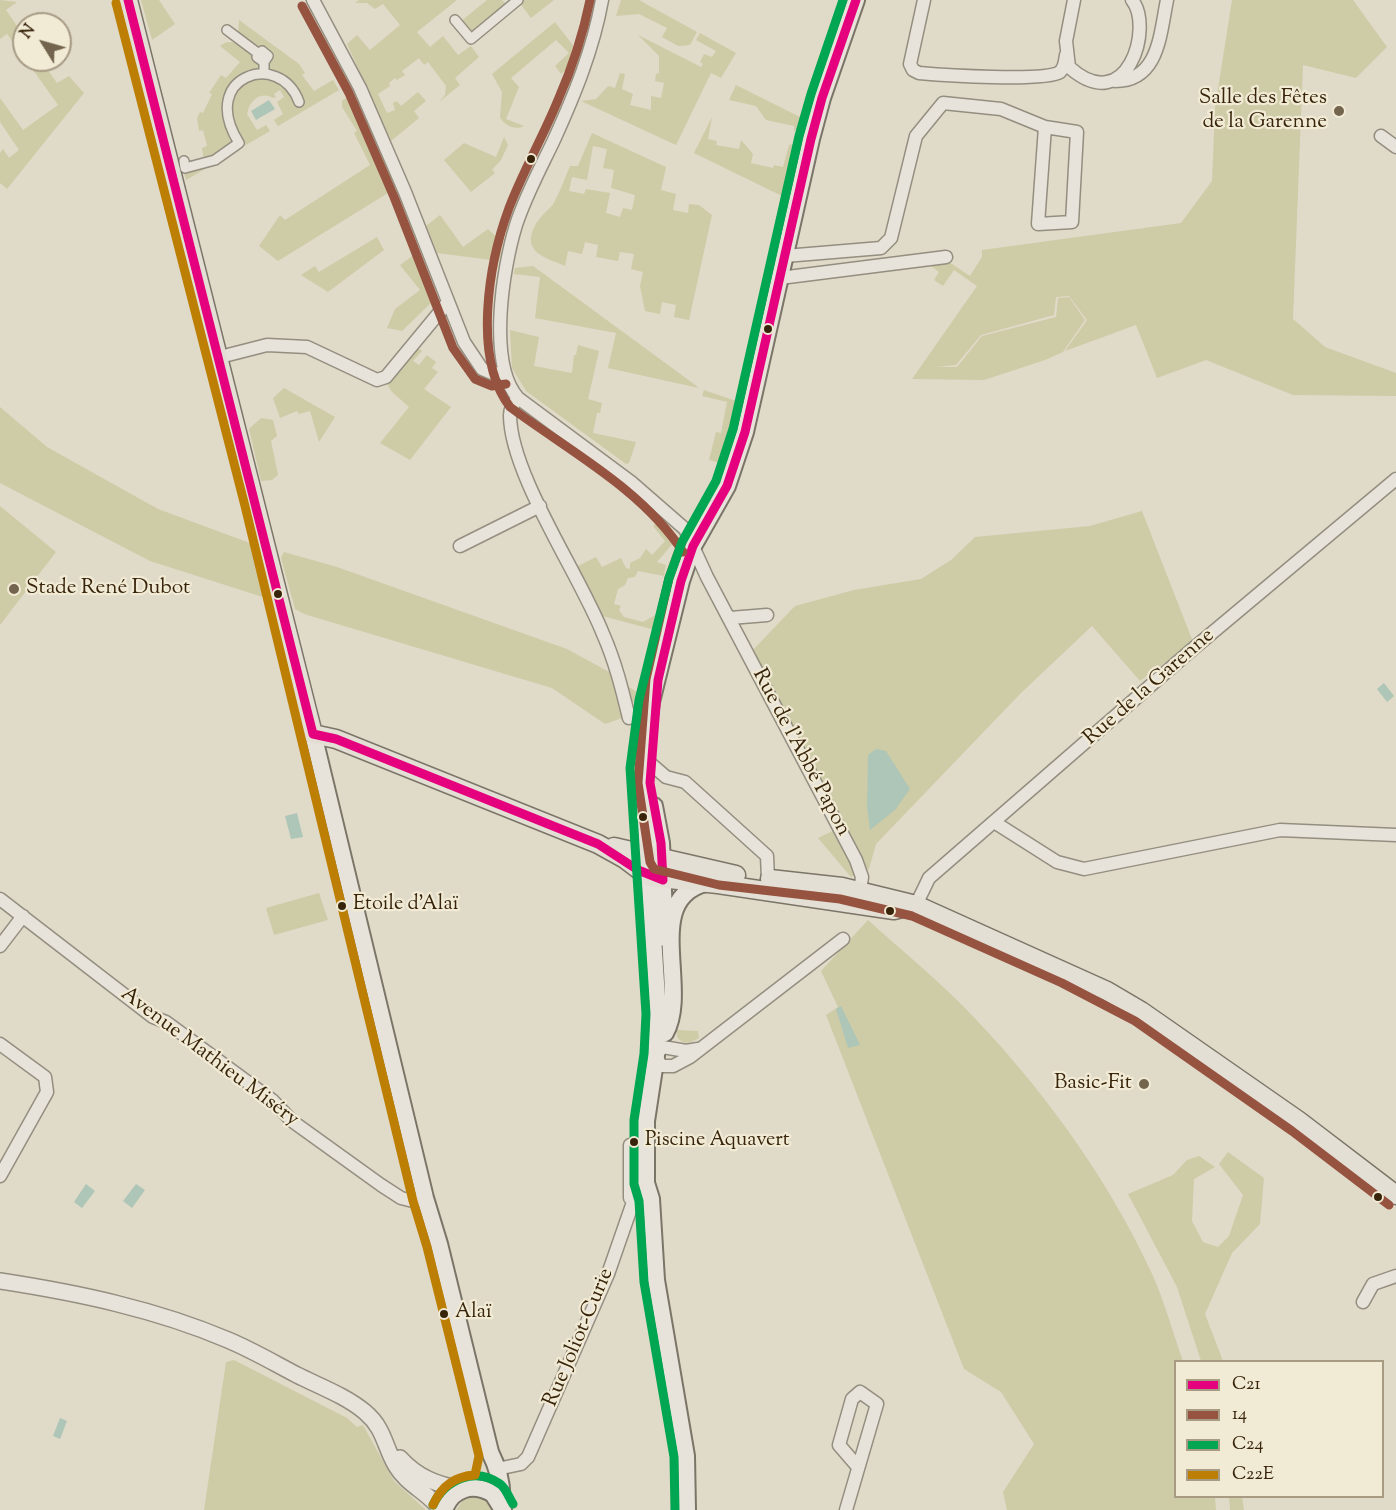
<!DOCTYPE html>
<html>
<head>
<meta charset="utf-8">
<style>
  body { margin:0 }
  #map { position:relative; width:1396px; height:1510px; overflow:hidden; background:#e0dac8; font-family:"Sorts Mill Goudy",serif }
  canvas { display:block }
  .legend { position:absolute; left:1174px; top:1360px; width:210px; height:138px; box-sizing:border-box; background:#f1ead4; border:2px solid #a79b84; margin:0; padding:8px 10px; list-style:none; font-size:18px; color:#37240b }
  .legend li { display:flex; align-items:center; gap:12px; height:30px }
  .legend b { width:30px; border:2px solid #a79b84 }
  .north { position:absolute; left:12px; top:12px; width:60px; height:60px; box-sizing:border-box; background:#f1ead4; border:2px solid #a79b84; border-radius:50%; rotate:307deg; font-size:16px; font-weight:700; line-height:24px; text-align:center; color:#37240b }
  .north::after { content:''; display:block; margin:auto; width:21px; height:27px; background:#72644d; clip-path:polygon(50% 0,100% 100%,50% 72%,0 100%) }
</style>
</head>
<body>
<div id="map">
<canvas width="1396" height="1510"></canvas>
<ul class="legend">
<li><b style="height:8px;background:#e5007d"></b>C21</li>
<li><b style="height:8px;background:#965340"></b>14</li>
<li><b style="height:8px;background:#00a651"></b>C24</li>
<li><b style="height:8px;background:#bd7f03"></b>C22E</li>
</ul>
<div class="north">N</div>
</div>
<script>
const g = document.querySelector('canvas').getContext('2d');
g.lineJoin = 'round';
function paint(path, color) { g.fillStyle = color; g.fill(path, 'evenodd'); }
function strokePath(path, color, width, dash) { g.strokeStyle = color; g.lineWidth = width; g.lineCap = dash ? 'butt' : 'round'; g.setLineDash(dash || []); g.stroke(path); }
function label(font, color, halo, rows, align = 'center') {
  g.font = font + ' "Sorts Mill Goudy",serif'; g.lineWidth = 4.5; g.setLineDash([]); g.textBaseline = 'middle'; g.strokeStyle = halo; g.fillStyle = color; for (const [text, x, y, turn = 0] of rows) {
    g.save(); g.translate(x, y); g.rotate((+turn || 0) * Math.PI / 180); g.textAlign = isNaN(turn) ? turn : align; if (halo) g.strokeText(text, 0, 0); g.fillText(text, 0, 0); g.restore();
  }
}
paint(new Path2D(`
  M0,0L17,2L6,10L24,36V57L7,34L0,39Z
  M141,0H159L175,24L152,40Z
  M359,0H457L417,32L430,47L443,36L458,55L471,46L479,57L455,78L460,85L439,102L445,95L446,86L428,62L424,65L419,58L402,71L405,75L397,80L395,78L389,83L390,86L378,94L387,113L395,110L393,103L397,101L401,106L418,92L426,101L414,111L419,118L391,141L347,44L357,35L370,50L400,25L383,4L375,9L367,3H355Z
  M487,0H502L506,4L470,34L460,22Z
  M521,0H554L531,18L519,2Z
  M621,0H639L697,32L690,45L678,46L662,37L667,28L639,14L616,16Z
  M1232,0H1353L1387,47L1356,78L1303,65L1293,319L1325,347L1396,373V396L1293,395L1206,360L1157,378L1136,325L1065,351L1087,320L1069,296L1056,297L1054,315L981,335L956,365L935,367H957L982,336L1056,317L1058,298L1069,297L1085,320L1063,352L1045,360L984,380L912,379L977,286L954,270L943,286L934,280L939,272L930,265L949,262L970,276L982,257V250L1181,223L1212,181L1215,108Z
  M239,20L299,64L305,73L302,75L314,91L333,80L339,90L278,126L274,120L283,114L277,102L284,97L280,90L274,94L276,97L273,98C263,92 254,97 249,107L247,114L257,130L266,125L270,131L186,180L183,169L204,161L202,148L207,146L203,130L199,131L197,118L200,112L203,113L212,94L209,93L221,75L226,78L240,62L220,46C232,35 244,49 255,57L261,50L238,33Z
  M555,22L578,52L575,63L561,74L555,66L569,53L556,40L511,78L519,87L506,119L524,126C515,131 504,125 500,117L502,92L492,74Z
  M700,33L736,53L721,78L711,73L676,145L581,101L596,99L608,86L615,88L620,73L625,74L622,89L633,94L630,105L651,110V96L661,98L664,83L655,81L656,74L659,73V56L638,35L701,67L703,64L700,62L704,54L712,57L716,51L696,40Z
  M26,60H41L57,83L69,76L84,93L7,189L0,183V153L3,149L9,158L19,150L0,122V98L23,130L58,105Z
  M736,85L804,119L802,127L794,131V126L766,120L756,106L729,100Z
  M351,94L359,99L396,188L278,261L259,246L280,215L285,220L370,165L354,133L357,131L342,107V101Z
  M712,117L708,139L717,141L716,145L739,149L741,140L753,154L751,163L773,168L774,165L783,167L789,145L794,144L796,148L784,197L694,153Z
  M592,133L666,167L661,190L676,194L673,210L688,213L689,204L699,205L712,215L689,320L674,317L676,305L662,302L660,314L645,311L640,286L643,272L631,269L634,254L620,252L618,261L596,257L598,245L585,242L582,254L568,251L565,266C557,262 546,259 539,254C520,240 539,217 550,208C556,203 566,175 570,166H578ZM593,146L607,149L603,168L614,170L611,188L635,195L632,210L623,208L620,217L606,213L610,193L586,189L584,194L569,191L572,177L587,180Z
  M504,137L508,145L501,160L492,170L495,173L471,192L444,160L464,143L496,157Z
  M440,215L463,247L488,229L503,243L499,261L437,253L426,226Z
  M377,237L384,250L328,292L301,275L315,266L319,272Z
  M415,254L433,301L402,331L387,328L395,309L420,290L400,265Z
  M533,266L679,373L699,388L608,368L616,333L535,318L540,277L514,274L515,268Z
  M510,330L539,337L534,366L572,373L574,355H576L578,345L599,351L588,399L602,403L600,413H597L593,433L636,442L629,463L626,464L526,391L512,368Z
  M418,348L422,351L413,361L419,365L427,355L436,362L432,368L438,372L424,389L451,407L410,460L380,443L409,407L392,392L387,384Z
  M284,388L335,417L319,442L310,411L299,414L297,411L280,418L273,398Z
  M704,390L742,403L727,465L709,460L716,432L721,433L727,402L702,396Z
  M0,407L47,447L158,509L258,546L269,599L150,561L0,483Z
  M261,418L273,420L277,436L271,441L278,475L272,480L261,481L249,429Z
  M0,506L56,552L0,625Z
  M1142,511L1193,642L1140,681L1092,626L1021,693L876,844L869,869L851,877L818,838L843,826L751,652L795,606L854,590L921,579L951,560L975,537L1090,526Z
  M658,520L675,541L657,562L666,565L664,576L638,571L635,577L628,578L625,585L618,589L614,604L621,606L619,610L624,617L643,622L664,610L659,631L602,616L576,567L596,557L602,567L621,558L626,568L630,569V563L640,558L646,549L652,555L665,541L653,526Z
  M284,552L337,567L567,649L611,673L625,717L605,724L552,688L304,614L295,609L281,558Z
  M626,685L646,698L645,709L629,699Z
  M319,893L328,920L274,935L266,908Z
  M868,920C899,948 932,975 962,1005C1038,1082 1108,1177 1153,1276C1165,1303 1173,1333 1183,1361L1176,1362V1496L1215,1497L1216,1510H1007L1003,1492L1034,1444L1001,1392L964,1369L826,1015L838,1007L821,971Z
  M677,1030L698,1031L699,1038C690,1043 684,1046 677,1037Z
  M1228,1152L1264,1178L1260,1224L1232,1253L1205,1314L1223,1361H1201L1177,1287L1128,1194L1173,1175L1187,1160L1199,1156L1215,1167L1194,1179L1192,1221L1203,1242L1218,1247L1229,1236L1243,1195L1219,1164Z
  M234,1360L347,1418L357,1427L363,1425L394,1481L426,1510H204L226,1362Z
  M476,1496L488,1501L494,1510H456L464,1499Z
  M1229,1497H1242L1244,1510H1230Z`), '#cecba7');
paint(new Path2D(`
  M269,100L275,109L256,120L251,111Z
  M1384,683L1394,696L1387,702L1377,689Z
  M876,749L886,751L910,789L895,810L870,830L867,807L868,755Z
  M297,813L303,837L291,839L285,816Z
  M841,1006L860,1045L848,1048L836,1009Z
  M86,1184L95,1191L82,1208L74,1202Z
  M136,1184L145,1190L132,1208L123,1201Z
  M60,1418L67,1421L60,1439L53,1436Z`), '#aec6b7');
const pedestrian = new Path2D(`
  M455,20L471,39L518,0
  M227,30L259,54
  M264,74V62L268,56L262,51L257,57L264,62
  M184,161L185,168L215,160L239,143C197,76 280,49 299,102`);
const minor = new Path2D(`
  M313,0L360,88L405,192L464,342L482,369L494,374L504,372
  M602,0C593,50 574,96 553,142C540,169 525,197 516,225C503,267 487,363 518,398L631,482L685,529L707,577L856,860L862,877L860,891
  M924,0L910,64L913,70L919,73C942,75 1045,82 1060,72C1065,67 1065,61 1066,55
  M1074,0L1066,41L1069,67C1127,119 1154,27 1132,0
  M1115,81C1159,81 1160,34 1167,0
  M1381,136L1396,147
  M785,256L881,248L891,238L916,136L943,103L1001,109L1045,127L1077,132L1072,222L1038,224L1045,127
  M780,278L946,257
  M220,357L267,345L307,347L377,380L386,377L448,302
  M518,398C514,403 510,408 510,415C510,474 580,575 603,634C615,661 622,689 629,718
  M460,546L540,506
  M730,618L767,615
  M651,764L666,777L685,782L767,856L768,879
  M994,822L1057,862L1084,869L1280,830L1396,835
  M0,899L153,1017L166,1022L272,1100L292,1121L381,1185L401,1198L413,1201L425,1198
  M916,905L929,878L1188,653L1396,479
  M0,946L23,916
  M0,1044L45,1077L47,1092L0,1176
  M698,1049L686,1051L663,1047L656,1055L661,1066H673L690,1057L843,939
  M630,1145V1198L635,1202
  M1363,1302L1373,1284L1396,1276
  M497,1469L521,1464L528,1457L608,1274L632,1205L637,1200L651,1199
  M846,1510L877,1404L860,1392L852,1399L839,1445L858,1467`);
const tertiary = new Path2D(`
  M0,1281C78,1293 155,1309 228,1340C252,1350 274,1363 297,1375C319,1386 346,1396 365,1412C385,1429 384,1446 396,1466C407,1485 428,1492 441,1510
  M400,1458C417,1477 437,1485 462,1489`);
const secondary = new Path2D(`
  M313,734L425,1198L439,1244L490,1452C498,1468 503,1487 501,1505
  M654,806L661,843L665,938
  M665,1033C690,989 642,900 705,883
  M444,1510C452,1488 473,1482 493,1494L503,1510
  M687,1510L686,1456L656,1280L651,1199L646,1183V1121L656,1055L658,1014L642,767L651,702L681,581L693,546L727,486L745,432L811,139L822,98L856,0`);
const primary = new Path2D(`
  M128,0L313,734L336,739L598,844L625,859L649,877L718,884L894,910L916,905
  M614,847L736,875
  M770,879L842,887L916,905L1107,991L1141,1011L1299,1121L1396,1195`);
strokePath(pedestrian, '#948e80', 12);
strokePath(minor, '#948e80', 15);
strokePath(tertiary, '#948e80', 18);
strokePath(secondary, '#7b7568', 20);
strokePath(primary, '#7b7568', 21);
strokePath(pedestrian, '#e7e3da', 9);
strokePath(minor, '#e7e3da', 12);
strokePath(tertiary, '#e7e3da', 15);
strokePath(secondary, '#e7e3da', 16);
strokePath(primary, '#e3dfd4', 18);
strokePath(new Path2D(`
  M128,0L313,734
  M313,734L336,739L598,844L638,870L663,880L661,843L650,783L658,680L681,581L693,546L727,486L745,432L811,139L822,98L856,0`), '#e5007d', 9);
strokePath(new Path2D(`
  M590,0C583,35 572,68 558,100C543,137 523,171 509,208C489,262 472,358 510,407C569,451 642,489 683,552
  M302,6L349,93L394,197L453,348L475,379L492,386L506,384
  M682,542L669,578L646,679L638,783L650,862L654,869L719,885L840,899L912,916L1062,983L1135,1021L1292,1131L1389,1205`), '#965340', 9);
strokePath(new Path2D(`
  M433,1505C445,1480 475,1466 500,1484C506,1488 509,1498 513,1504
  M675,1510L674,1457L644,1282L639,1201L634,1184V1120L644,1054L646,1014L630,768L639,700L669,578L682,542L716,481L733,429L799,136L811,94L843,0`), '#00a651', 9);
strokePath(new Path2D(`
  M116,3L245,506L413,1201L427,1247L479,1456L475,1475C455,1476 441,1487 433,1505`), '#bd7f03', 9);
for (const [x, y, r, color] of [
  [1339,111,6,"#72644d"],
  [531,159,5,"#37240b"],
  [768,329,5,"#37240b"],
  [14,589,6,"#72644d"],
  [278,594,5,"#37240b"],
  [643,817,5,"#37240b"],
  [342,906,5,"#37240b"],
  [890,911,5,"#37240b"],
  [1144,1084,6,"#72644d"],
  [634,1142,5,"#37240b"],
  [1378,1197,5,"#37240b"],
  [444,1314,5,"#37240b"]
]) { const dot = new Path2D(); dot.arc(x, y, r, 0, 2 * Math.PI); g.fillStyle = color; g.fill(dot); strokePath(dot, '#f1ead4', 2); }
label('20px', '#37240b', '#f1ead4', [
  ["Etoile d'Alaï",353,906],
  ["Piscine Aquavert",645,1142],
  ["Alaï",455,1314]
], 'left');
label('21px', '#37240b', '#f1ead4', [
  ["Salle des Fêtes",1327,99],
  ["de la Garenne",1327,123],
  ["Stade René Dubot",26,589,"left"],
  ["Basic-Fit",1132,1084]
], 'right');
label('21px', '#37240b', '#f1ead4', [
  ["Rue de la Garenne",1150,688,-41],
  ["Rue de l'Abbé Papon",800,753,62],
  ["Avenue Mathieu Miséry",209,1058,37],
  ["Rue Joliot-Curie",580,1338,-67]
]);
</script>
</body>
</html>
